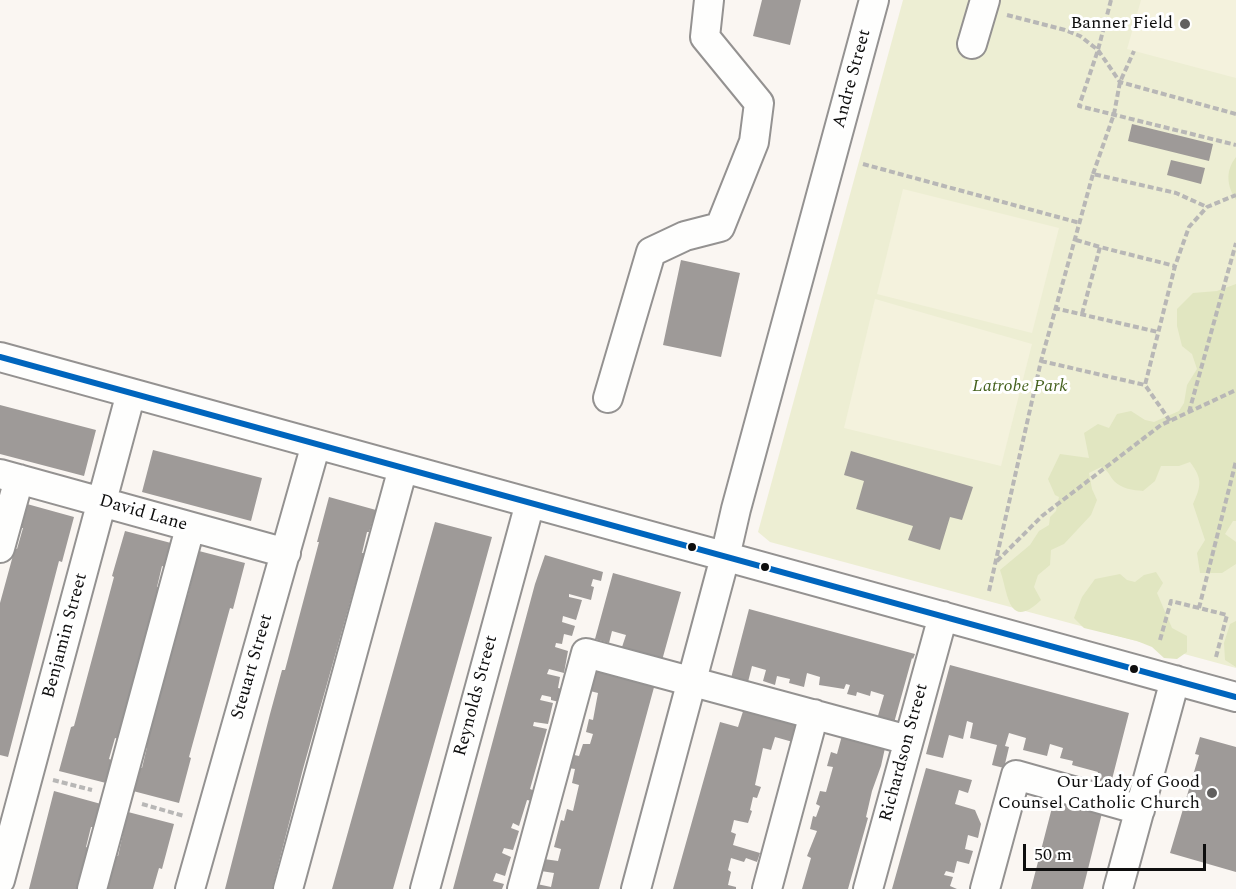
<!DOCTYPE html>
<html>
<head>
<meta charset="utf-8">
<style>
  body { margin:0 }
  #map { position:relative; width:1236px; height:889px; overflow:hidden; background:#faf6f2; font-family:Spectral,serif }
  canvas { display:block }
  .scale { position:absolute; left:1023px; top:844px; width:183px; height:27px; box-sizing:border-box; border:3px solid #0e0e0e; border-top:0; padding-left:8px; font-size:18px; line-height:21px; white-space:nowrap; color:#0e0e0e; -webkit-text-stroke:4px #fff; paint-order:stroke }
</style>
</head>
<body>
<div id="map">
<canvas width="1236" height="889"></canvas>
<div class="scale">50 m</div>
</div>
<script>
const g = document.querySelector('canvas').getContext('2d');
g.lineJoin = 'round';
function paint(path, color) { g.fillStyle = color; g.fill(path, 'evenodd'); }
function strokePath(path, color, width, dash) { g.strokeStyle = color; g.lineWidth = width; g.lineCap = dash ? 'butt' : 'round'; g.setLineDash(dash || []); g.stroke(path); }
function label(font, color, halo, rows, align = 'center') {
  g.font = font + ' Spectral,serif'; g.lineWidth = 6; g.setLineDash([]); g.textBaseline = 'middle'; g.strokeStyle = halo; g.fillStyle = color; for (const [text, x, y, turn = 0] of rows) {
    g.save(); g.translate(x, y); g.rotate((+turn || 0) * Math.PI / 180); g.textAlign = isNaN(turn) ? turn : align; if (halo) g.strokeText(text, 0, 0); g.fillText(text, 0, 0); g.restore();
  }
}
paint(new Path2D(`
  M903,0H1236V668L770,542L758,532Z`), '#edeed3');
paint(new Path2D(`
  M1236,157V200C1227,186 1225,171 1236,157Z
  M1236,284V521H1233L1225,534L1236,542V564L1222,573H1200L1197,553L1205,540L1193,504C1201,486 1203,479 1190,462L1179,466H1161L1155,481L1143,491C1133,490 1122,489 1114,481C1108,474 1110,472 1101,467L1089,473L1092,489L1097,500L1091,515L1064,544L1051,550L1050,565L1038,575L1034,587L1041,600C1008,632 1008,592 1000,570L1030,545L1039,531L1049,525L1050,517L1056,511L1059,497L1055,495L1048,479L1060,454L1089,458L1084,433L1098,424L1109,428L1117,414L1131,411L1145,420L1154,422L1179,411L1184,403L1187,385L1197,369L1192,354L1182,346L1177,326V309L1193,293L1217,291Z
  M1156,572L1163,583L1157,593L1172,628L1187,636V652L1177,659L1164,658L1152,647L1137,641L1084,628L1074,618L1082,597L1095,579L1120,574L1127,580L1135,582L1144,575Z
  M1236,621V667L1225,660L1224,643L1230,624Z`), '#e1e6c1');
paint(new Path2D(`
  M1141,0H1236V78L1127,49Z
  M903,189L1059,228L1032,333L877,294Z
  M875,299L1032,344L1001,466L844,428Z`), '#f4f2dd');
paint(new Path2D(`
  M762,0H801L790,45L753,36Z
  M1132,124L1213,144L1209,161L1128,141Z
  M1171,160L1205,168L1201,184L1167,175Z
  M681,260L740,273L721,357L663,345Z
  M0,405L96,430L84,476L0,454Z
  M153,450L262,478L251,521L142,492Z
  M851,451L973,487L962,520L950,517L940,550L908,540L913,526L856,509L864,481L844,475Z
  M329,497L376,510L369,532H367L362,553H364L303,769L272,889H225L270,714L282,670H285L319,542H317Z
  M27,504L74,517L62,562L59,561L8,757L0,755V603L15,548L17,549L23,528H21Z
  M435,522L492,537L473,606L393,889H332Z
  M125,531L171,543L165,567L162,566L157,587H159L118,739L115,738L109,759L112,760L106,783L59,771L71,727L74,726L114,577L112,576Z
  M199,551L245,563L233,609L230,608L189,757L191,758L179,803L133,791L139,767L142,768L147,747L145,746L186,595H188Z
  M545,555L603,572L601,581L593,579L591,586L594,587L591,600L569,594V597L582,600L576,620L563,616L562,622L575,626L572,636L564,634L562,644L556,643L555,647L568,651L564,673L549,669L547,674L560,677L558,688L570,691L567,704L551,700V697L542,695L540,700L553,703L548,724L534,722L533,726L547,729L530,789L535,791L532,801L527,800L519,826L513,823L511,828L519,831L513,850L504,848L502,853L511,857L508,866L505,876L496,873L493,881L504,884L502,889H453L535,584Z
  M613,573L681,592L661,664L620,653L626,635L612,631L609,643L595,639Z
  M749,609L915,654L913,659L912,658L892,730L875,726L884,695L871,691L870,696L857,692L856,696L847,694L850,685L846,684L844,689L819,685L820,677L807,673L804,687L789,683L790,679L777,676L775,685L763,681L766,670L752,666L747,686L730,682Z
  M590,662L656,680L599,889H536L537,884L551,887L554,873L541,871L544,859L558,861L561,849L554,847L561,820L564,821L567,809L573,811L579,785L572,783L575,769L562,767L565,753L579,756L583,744H590L593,734L586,732L589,719L593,720L598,693L582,689Z
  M950,665L1129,713L1109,791L1094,788L1098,772L1072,765L1073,761L1060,758L1063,748L1050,744L1047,756L1023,750L1026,738L1009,733L1005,746L1009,747L1004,768L992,765L997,745L970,738L973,723L967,721L963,739L949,735L943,758L926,754Z
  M746,702L808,719L800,744L775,737L771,750L763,748L755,785L761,787L757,798L753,797L750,810L752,811L748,823L734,820L731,832L736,834L733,845L760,853L757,862L746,858L744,862L731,858L728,870L731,872L728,885L736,887V889H673L720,722L738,727Z
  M844,728L887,739L881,766L872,791L866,817L868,818L848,889H802L811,858L807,856L817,831L810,829L813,816L816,817L820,806L816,804L820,791L826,792L833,767L827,766L831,752L837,754Z
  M1200,737L1236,747V872L1170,853L1199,755L1195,754Z
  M926,768L972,780L968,793L959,790L955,804L975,810L981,824L978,838L968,835L965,849L973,851L969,864L957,861L954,873L946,871L944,875L953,877L950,886L957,889H892Z
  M54,791L101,804L94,827H91L86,847L88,848L77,889H29Z
  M1056,792L1104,805L1083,889H1031Z
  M128,812L174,824L162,869L159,868L153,889H106L115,856H118Z`), '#9e9a98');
const minor = new Path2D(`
  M972,44L985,0
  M0,357L1236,697
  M608,398L651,252L685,236L720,227L754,142L759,103L705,37L709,0
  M0,474L286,553
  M0,548L19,479
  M0,880L131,393
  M92,889L190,528
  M190,889L316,444
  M288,889L403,468
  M425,889L530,503
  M522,889L586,653L908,740
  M636,889L725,557L736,509L874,0
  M767,889L814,714
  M868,889L943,616
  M985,889L1016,775L1140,810
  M1118,889L1175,680`);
strokePath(minor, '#949291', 32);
strokePath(new Path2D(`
  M1111,0L1098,50L1079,106L1236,145
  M1007,15L1065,30L1080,36L1098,50L1120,82L1236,114
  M863,164L1080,223
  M1093,174L1114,114L1120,82L1134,51
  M1076,240L1100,247
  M1054,308L1158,332
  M1082,314L1100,247L1175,266
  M1041,361L1145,385
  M1189,412L1236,243
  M1170,421L1145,385L1175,266L1189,227L1207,207L1236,195
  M997,561L1042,516L1161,425L1236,390
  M989,591L1041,361L1093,174L1176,193L1207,207
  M1160,640L1171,601L1199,608
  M1216,657L1227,615L1199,608L1236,461
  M53,780L92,790
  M142,804L184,816`), '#b8b7b6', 4, [6, 3]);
strokePath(minor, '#fefefd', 28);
strokePath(new Path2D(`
  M0,357L1236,697`), '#0065bd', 6);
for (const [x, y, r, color] of [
  [1185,24,6,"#615f5e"],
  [692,547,5,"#0e0e0e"],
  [765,567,5,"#0e0e0e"],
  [1134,669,5,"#0e0e0e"],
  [1212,793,6,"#615f5e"]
]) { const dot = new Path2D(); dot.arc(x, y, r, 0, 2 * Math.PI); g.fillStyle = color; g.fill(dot); strokePath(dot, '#fff', 2); }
label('18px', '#0e0e0e', '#fff', [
  ["Banner Field",1173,24],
  ["Our Lady of Good",1200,783],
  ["Counsel Catholic Church",1200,804]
], 'right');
label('18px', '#0e0e0e', '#fff', [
  ["Andre Street",853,79,-75],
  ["David Lane",143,514,16],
  ["Benjamin Street",66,636,-75],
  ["Steuart Street",253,667,-74],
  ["Reynolds Street",477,696,-75],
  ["Richardson Street",905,753,-75]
]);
label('italic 18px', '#466320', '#fff', [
  ["Latrobe Park",1020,387]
]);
</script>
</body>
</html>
